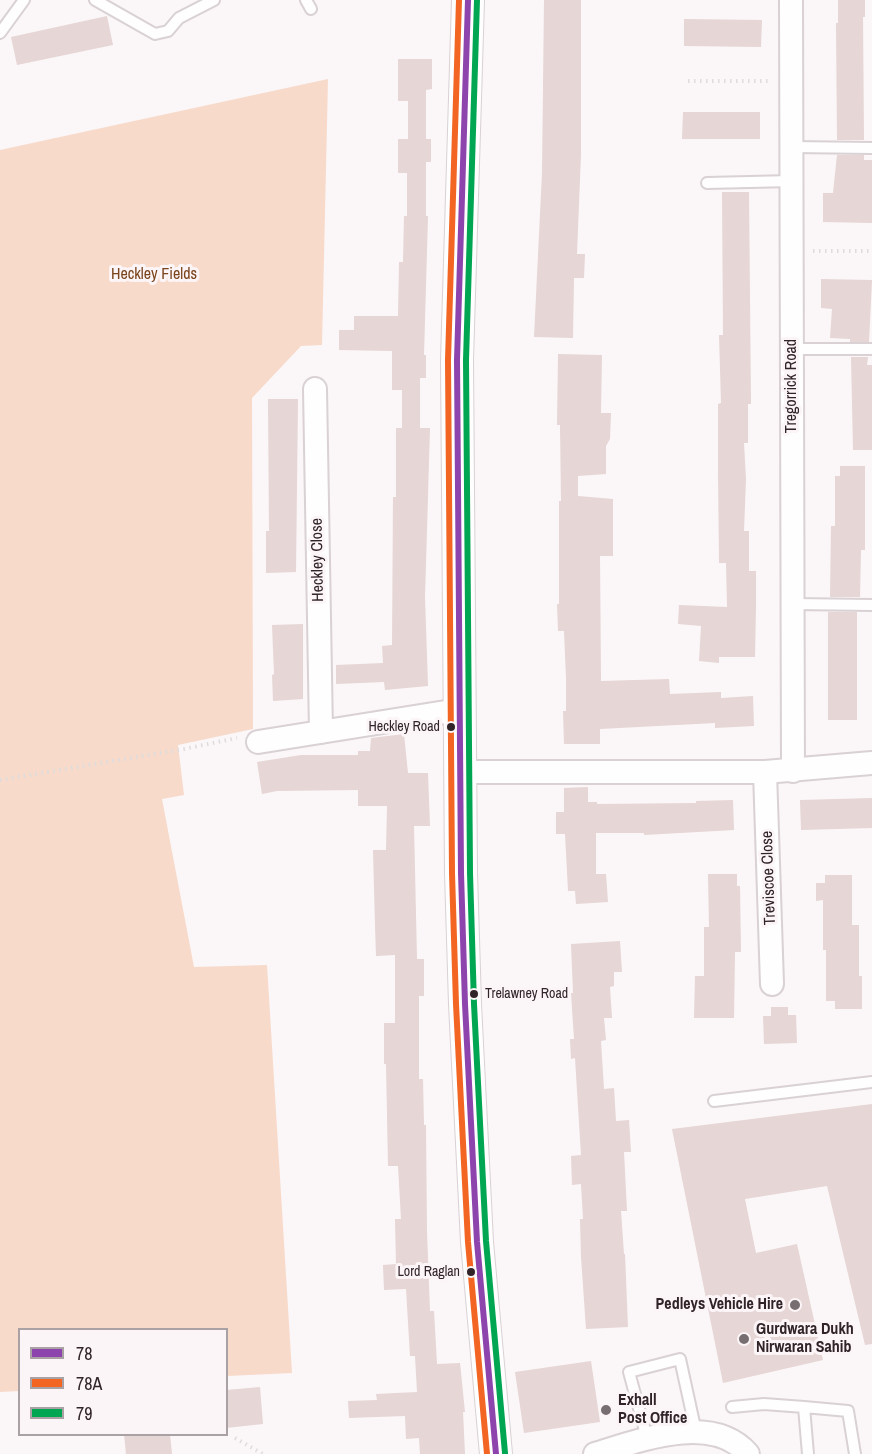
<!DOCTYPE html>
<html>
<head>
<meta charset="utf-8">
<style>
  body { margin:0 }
  #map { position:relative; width:872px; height:1454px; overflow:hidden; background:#fbf6f8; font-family:"Archivo Narrow",sans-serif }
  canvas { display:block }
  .legend { position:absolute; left:18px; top:1328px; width:210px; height:108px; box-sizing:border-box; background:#fcf5f7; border:2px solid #aaa1a4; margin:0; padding:8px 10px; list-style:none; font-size:18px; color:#302428 }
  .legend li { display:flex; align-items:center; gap:12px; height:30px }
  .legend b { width:30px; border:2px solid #aaa1a4 }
</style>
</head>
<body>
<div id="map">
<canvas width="872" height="1454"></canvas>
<ul class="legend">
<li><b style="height:8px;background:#8e44ad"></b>78</li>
<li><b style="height:8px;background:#f26522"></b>78A</li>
<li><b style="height:8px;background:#00a651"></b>79</li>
</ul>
</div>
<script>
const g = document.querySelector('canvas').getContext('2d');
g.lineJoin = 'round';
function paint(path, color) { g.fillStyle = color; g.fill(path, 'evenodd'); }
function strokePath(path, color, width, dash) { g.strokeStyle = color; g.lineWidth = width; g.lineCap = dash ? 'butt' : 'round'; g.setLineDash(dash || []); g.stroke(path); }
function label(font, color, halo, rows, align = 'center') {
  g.font = font + ' "Archivo Narrow",sans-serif'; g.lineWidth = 6; g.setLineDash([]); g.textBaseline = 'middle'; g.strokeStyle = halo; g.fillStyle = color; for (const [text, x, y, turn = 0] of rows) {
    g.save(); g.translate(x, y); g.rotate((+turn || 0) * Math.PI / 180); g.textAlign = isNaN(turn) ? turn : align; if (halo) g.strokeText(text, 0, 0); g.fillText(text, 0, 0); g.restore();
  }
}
paint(new Path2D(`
  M328,79L322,345L301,346L252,398L253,729L178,745L184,795L162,799L194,967L267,965L292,1373L227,1376L226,1330H20L19,1391L0,1392V150Z`), '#f7daca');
paint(new Path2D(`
  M544,0H581V154L577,254H585L584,278H574L573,338L534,337L542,173Z
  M838,0H865V17H863L864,140H837L836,23H838Z
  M107,16L113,45L17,65L11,37Z
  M684,19L762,20L761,47L684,46Z
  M398,59H432V89L426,90V139H431V162H426V216H428L424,355H426V378H420V428H430L425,597L428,686L385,690L384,682L336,684V665L383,663L382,646L392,645L393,497H396V428H402V390H392V351L339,350V330H354V316H398L399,262H403L404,216H407V173H398V139H408V101H398Z
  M683,112H760V139H682Z
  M837,155H864V160H872V223L823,222V193H833Z
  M722,192H749L751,404H748V443H744L746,479L744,531H749V571H756V606L755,657H719V663L699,661L701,626L678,624L679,605L727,607L726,563H719L718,470V404L721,403L719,335H723Z
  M821,279L872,280L869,342H850V339L830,338L832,309L821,308Z
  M558,354L602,355L601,413H611L610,439L606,446V474L578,476V496L613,499V556H600L601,681L669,679L670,694L721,692V698L753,696L754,726L715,728V723L600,729V744H564L563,711H566V678L564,631H558L557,604H559V501H561L560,425H557Z
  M851,357H868L867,365H872V450H853Z
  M268,399H298L296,572L266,573V531H269Z
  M840,466H865V550H861L860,597H830L831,526H835V476H840Z
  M828,612H857V720H828Z
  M303,624V699L273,701L272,675L274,674L272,625Z
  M404,734L408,773H428L430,826H414L417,959H424V996H419V1079H423L424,1125H426L427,1232L430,1311H434L437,1364L460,1363L465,1412H463L465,1454H420L419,1438L406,1439L405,1416L349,1418L348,1401L377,1400L376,1394L417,1392L415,1356H410L406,1289L384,1290L383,1265L396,1264L395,1219H401L398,1166H388L386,1064H384V1023H395V955L376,956L375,926L373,850H386L387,806H358V790L277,791L262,794L257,762L301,755H358V751H370L371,738Z
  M588,787V802H597V804L696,803V801L733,800L734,830L644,835V833H596V874H606L608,902L576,904L575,891H568L565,834H556V812H564V788Z
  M872,798V828L801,830L800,800Z
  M708,874H737V886H740L741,952H735L734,1018H694L695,976H704V927H709Z
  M825,875H852V925H859V976H862V1009H835V1001H826V950H823V900L816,901V883H825Z
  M620,941L622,972H614V986L610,987L612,1018H604L606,1040L601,1041L604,1089L614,1088L616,1121L629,1120L631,1152H624L627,1211H621L624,1254H625L628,1327L586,1329L581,1257L580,1219H583L581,1184L572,1185L571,1156L581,1155L575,1058L571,1059L570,1039H574L571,993H573L571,944Z
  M771,1007H788V1015H796L797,1043L764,1044L763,1016H771Z
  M872,1104V1344L865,1345L827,1186L745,1199L756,1253L797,1244L823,1360L723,1383L672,1129Z
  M591,1361L600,1422L524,1433L515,1372Z
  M260,1387L263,1424L226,1428V1390Z
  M124,1434H170L172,1454H126Z`), '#e6d6d5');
const service = new Path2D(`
  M95,0L155,34L168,31L179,18L214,0
  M306,0L311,9
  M0,33L24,0
  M792,147L872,148
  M707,183L792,181
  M792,349H872
  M792,604L872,605
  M714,1101L872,1082
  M732,1407L764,1404L804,1407L808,1454
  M804,1407L848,1411L855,1454
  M647,1438L629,1372L680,1359L696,1432`);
const minor = new Path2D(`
  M791,0L793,771
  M315,389L321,732
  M258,742L458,710
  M459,772H765L872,763
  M765,772L772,984
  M595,1454C638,1441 712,1412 748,1454`);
const secondary = new Path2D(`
  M468,0L457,360L461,873L465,1004L477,1242L496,1454`);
strokePath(service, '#d9d1d4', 14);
strokePath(minor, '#d9d1d4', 26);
strokePath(secondary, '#d9d1d4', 34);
strokePath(new Path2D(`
  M688,81H770
  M813,251H872
  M0,780L184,749L237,738
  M235,1438L263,1454`), '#dedcdd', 4, [1.5, 4.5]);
strokePath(service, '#fefefe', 10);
strokePath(minor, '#fefefe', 22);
strokePath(secondary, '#fefefe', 32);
strokePath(new Path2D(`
  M468,0L457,360L461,873L465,1004L477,1242L496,1454`), '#8e44ad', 6);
strokePath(new Path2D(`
  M459,0L448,360L452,873L456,1004L468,1242L487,1454`), '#f26522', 6);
strokePath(new Path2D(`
  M477,0L466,360L470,873L474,1004L486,1241L505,1453`), '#00a651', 6);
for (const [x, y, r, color] of [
  [451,727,5,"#302428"],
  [474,994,5,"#302428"],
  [471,1272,5,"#302428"],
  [795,1305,6,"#776e71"],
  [744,1339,6,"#776e71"],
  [606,1410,6,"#776e71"]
]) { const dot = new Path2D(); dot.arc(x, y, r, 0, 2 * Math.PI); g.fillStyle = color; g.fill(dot); strokePath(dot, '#fcf5f7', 2); }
label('14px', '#302428', '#fcf5f7', [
  ["Heckley Road",440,727],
  ["Trelawney Road",485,994,"left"],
  ["Lord Raglan",460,1272]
], 'right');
label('16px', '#7a441c', '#fcf5f7', [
  ["Heckley Fields",154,275]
]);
label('16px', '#302428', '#fcf5f7', [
  ["Tregorrick Road",792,386,-90],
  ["Heckley Close",318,560,-91],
  ["Treviscoe Close",769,878,-92]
]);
label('bold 16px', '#302428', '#fcf5f7', [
  ["Pedleys Vehicle Hire",783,1305,"right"],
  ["Gurdwara Dukh",756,1330],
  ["Nirwaran Sahib",756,1348],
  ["Exhall",618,1401],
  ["Post Office",618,1419]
], 'left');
</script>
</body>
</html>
